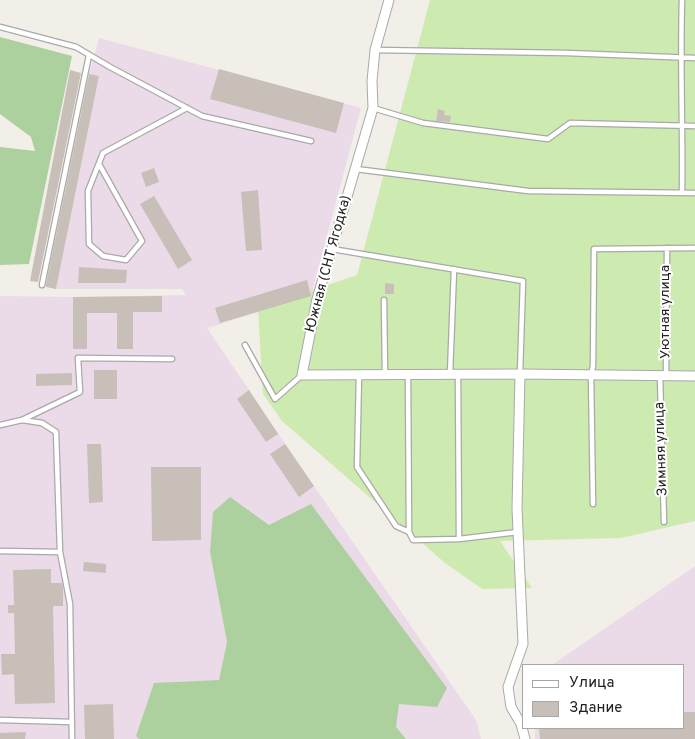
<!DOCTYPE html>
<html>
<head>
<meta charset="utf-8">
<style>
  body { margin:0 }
  #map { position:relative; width:695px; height:739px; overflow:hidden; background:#f2efe9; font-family:Overpass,sans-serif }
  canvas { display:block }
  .legend { position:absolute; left:522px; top:664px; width:162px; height:65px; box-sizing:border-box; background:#fff; border:1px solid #a7a7a7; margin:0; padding:6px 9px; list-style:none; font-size:15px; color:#222 }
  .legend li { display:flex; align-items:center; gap:10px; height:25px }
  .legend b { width:25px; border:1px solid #a7a7a7 }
</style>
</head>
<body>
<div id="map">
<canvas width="695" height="739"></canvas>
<ul class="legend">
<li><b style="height:6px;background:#fff"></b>Улица</li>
<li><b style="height:14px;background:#c7bfb8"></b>Здание</li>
</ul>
</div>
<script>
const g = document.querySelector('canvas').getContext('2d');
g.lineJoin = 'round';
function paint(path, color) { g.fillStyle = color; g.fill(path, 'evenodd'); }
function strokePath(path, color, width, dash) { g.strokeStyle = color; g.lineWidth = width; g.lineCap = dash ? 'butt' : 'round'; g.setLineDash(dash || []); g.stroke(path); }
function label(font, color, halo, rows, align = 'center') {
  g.font = font + ' Overpass,sans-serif'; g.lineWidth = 4; g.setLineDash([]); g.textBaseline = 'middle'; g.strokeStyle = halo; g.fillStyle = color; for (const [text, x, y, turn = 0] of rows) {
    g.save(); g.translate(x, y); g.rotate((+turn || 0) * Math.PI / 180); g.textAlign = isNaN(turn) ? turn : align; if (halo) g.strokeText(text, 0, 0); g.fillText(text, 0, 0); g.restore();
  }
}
paint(new Path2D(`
  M99,38L361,108L311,296L207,328L314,486L476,720L481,739H0V296L73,297L186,295L182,289H56L99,76L89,74Z
  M695,566V739H535V728H684V665H552Z`), '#ebdbe8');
paint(new Path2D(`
  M430,0H695V521L621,538L500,541L532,588L482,589L445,563L282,421L263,394L258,309L357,275Z`), '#cdebb0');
paint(new Path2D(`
  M0,37L72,56L29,264L0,265V147L35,151L31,137L0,114Z
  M230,497L269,525L311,504L447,688L437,707L399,704L396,727L406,739H139L136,736L154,683L219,680L227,642L210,552L213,512Z`), '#add19e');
paint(new Path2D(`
  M219,69L344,103L336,133L210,99Z
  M70,70L81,73L38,282L30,281Z
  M89,74L99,76L56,289L46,287V284Z
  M438,109L445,111L444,115L451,116L450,122L436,121Z
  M154,168L159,182L146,187L141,173Z
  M258,190L262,250L246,251L241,192Z
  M154,196L192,260L178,269L140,204Z
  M79,267L127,270L126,283H78Z
  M307,280L311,296L220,323L215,308Z
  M385,283L394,284V294H385Z
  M162,296V312H133V349H117V313H87V349H73V297Z
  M94,370H117V399H94Z
  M72,373V385L36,386V374Z
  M249,390L278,434L266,442L237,399Z
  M87,444H101L103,502L89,503Z
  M285,444L314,486L299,497L270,454Z
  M151,467H201V540L152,541Z
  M84,562L106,564V573L83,571Z
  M51,569V583H62L63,589V606H53L55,703L15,704L14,674L2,675L1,654H15L14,613H8V605H14L13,570Z
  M113,704L114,739H85L84,705Z
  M684,712H695V739H540L539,728H684Z
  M26,732L25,739H0V733Z`), '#c7bfb8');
const lane = new Path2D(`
  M0,27L76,47L110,67L202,116L311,141
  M375,50L567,53L695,58
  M373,108L423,123L548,139L570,123L695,126
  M99,164L142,241L126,260L103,256L89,244L88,191L103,153L187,108
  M356,169L528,191L695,193
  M682,192C683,128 680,64 682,0
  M332,249L523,281L520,373
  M42,285L89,55
  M384,300L385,374
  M245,345L275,399L302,375
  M450,374L454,269
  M458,374L459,539
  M359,375L357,467L396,526L409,532
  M408,375L409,532L413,540L459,539L518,532
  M660,376L664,522
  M666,376L667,248
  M0,425L22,420L80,392L78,358L172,359
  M593,504L591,375L593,366L594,249L695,248
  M0,551L60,552L56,432L42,423L22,420
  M60,552L70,604L72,739
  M0,720L72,722`);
const street = new Path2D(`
  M389,0L375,50L372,81L373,108L317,299L302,375L520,374L695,376
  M520,374L517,508L523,644L508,687L511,707L521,724L525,739`);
strokePath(lane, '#a9a9a9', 7);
strokePath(street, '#a9a9a9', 11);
strokePath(lane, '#fff', 4.5);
strokePath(street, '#fff', 9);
label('14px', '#222', '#fff', [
  ["Южная (СНТ Ягодка)",329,264,-75],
  ["Уютная улица",666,312,-90],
  ["Зимняя улица",662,449,-92]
]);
</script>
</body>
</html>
